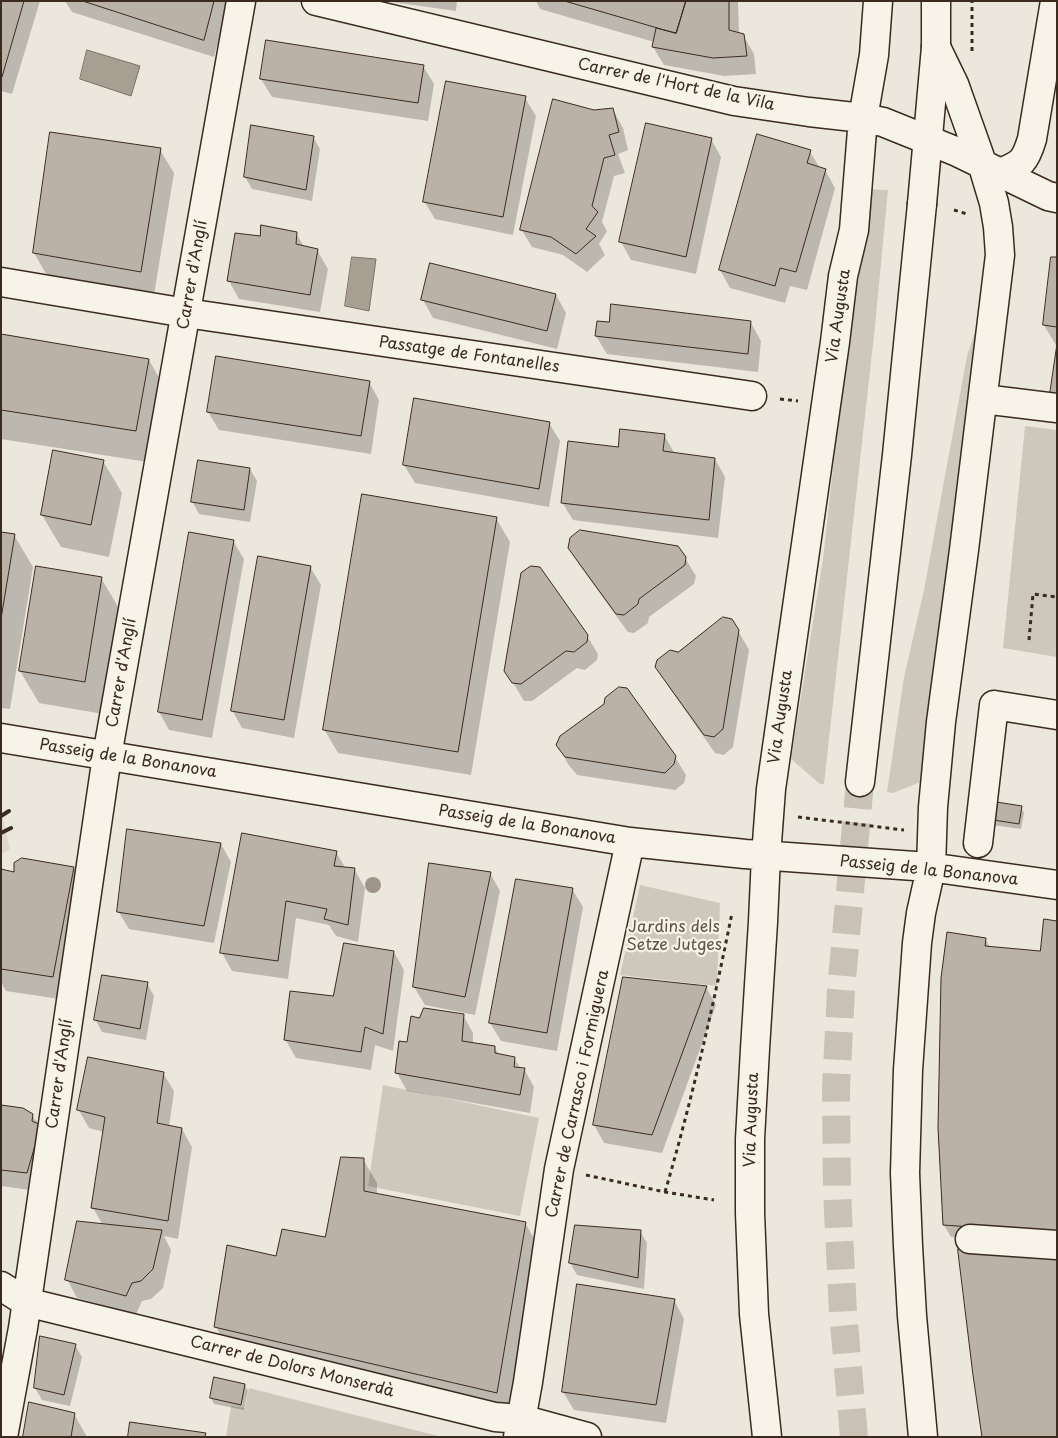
<!DOCTYPE html>
<html>
<head>
<meta charset="utf-8">
<style>
  body { margin:0 }
  #map { position:relative; width:1058px; height:1438px; overflow:hidden; background:#ece7dc; font-family:"Playpen Sans",sans-serif }
  canvas { display:block }
  .frame { position:absolute; inset:0; border:2px solid #3b2a1e; pointer-events:none }
</style>
</head>
<body>
<div id="map">
<canvas width="1058" height="1438"></canvas>
<div class="frame"></div>
</div>
<script>
const g = document.querySelector('canvas').getContext('2d');
g.lineJoin = 'round';
function paint(path, color) { g.fillStyle = color; g.fill(path, 'evenodd'); }
function strokePath(path, color, width, dash) { g.strokeStyle = color; g.lineWidth = width; g.lineCap = dash ? 'butt' : 'round'; g.setLineDash(dash || []); g.stroke(path); }
function label(font, color, halo, rows, align = 'center') {
  g.font = font + ' "Playpen Sans",sans-serif'; g.lineWidth = 4.5; g.setLineDash([]); g.textBaseline = 'middle'; g.strokeStyle = halo; g.fillStyle = color; for (const [text, x, y, turn = 0] of rows) {
    g.save(); g.translate(x, y); g.rotate((+turn || 0) * Math.PI / 180); g.textAlign = isNaN(turn) ? turn : align; if (halo) g.strokeText(text, 0, 0); g.fillText(text, 0, 0); g.restore();
  }
}
paint(new Path2D(`
  M1,809L10,850L1,854Z`), '#ddd7cc');
paint(new Path2D(`
  M864,189L888,190L875,326L824,784H820L791,759L823,559Z
  M986,299L923,781L893,793L887,792L904,677L924,590L967,356Z
  M1025,426L1057,430V657L1003,648Z
  M640,885L720,903L717,986L620,975Z
  M383,1085L539,1118L520,1216L368,1186Z
  M249,1388L442,1437H226L231,1406L245,1408Z`), '#cec8bc');
const water = new Path2D(`
  M87,50L140,66L131,96L80,79Z
  M352,257L376,259L369,311L345,306Z`);
paint(water, '#a89f93');
strokePath(water, '#7c7064', 1);
paint(new Path2D(`
  M1,1H40L12,94L1,91Z
  M65,1H229L214,57L72,12Z
  M385,1H457L456,11Z
  M536,1H738L739,34L743,35L754,54L756,74L724,76L664,65L653,47L654,42L540,9Z
  M423,66L434,84L428,121L272,97L261,79Z
  M525,98L536,116L513,235L435,219L424,201Z
  M613,110L623,128L628,150L618,154L625,173L614,176L602,222L607,231L599,244L605,255L587,272L563,255L532,247L521,229L593,112Z
  M51,134L160,150L174,173L154,295L48,277L34,253Z
  M313,137L320,149L312,201L252,189L245,177Z
  M711,139L721,157L696,274L631,260L621,242Z
  M810,152L820,168L825,170L835,188L807,290L790,286L785,303L730,288L720,270Z
  M296,233L304,247L317,250L328,269L320,312L239,299L229,281L261,238Z
  M1057,259V347L1044,325Z
  M556,295L566,313L557,349L433,318L423,300Z
  M751,323L761,341L758,372L607,354L596,336Z
  M1,335L149,360L167,392L154,463L1,439Z
  M369,382L379,400L371,454L219,430L208,412Z
  M549,423L560,441L549,507L415,483L404,465Z
  M664,435L675,454L715,459L725,477L718,538L573,520L562,502L619,448Z
  M103,461L122,493L109,557L61,547L42,515Z
  M250,469L257,481L250,522L199,514L192,501Z
  M496,518L510,542L471,775L338,753L324,729Z
  M1,533L14,535L33,567L10,709L1,708Z
  M233,541L244,559L212,738L169,730L159,712Z
  M570,547L685,558L696,576L694,584L649,617L648,623L634,633L628,632L580,566Z
  M310,567L321,585L294,738L242,728L232,710Z
  M101,578L120,610L103,714L39,703L20,671Z
  M732,620L749,650L733,747L724,755L715,753L668,686L657,667Z
  M587,636L598,654L597,660L585,670L577,668L532,701H524L506,671Z
  M558,745L675,757L686,775L684,783L675,790L577,775L568,764Z
  M991,802L1021,807L1024,813L1021,829L992,825Z
  M221,844L231,862L214,943L129,929L118,911Z
  M336,852L346,869H354L365,888L358,942L336,936L329,925L296,918L288,979L232,971L222,953Z
  M73,868L87,892L66,1000L6,991L1,982V871L15,874Z
  M490,873L500,891L475,1015L425,1005L414,987Z
  M572,889L583,907L557,1051L501,1041L490,1023Z
  M985,939L991,948L1041,953L1057,1244L951,1237L944,1225L939,1128Z
  M394,952L404,970L393,1051L375,1045L371,1070L296,1058L285,1039L334,998Z
  M147,983L154,996L146,1040L102,1032L95,1019Z
  M706,987L716,1005L662,1153L604,1143L594,1125Z
  M463,1015L473,1033V1044L494,1047L499,1055L514,1058L521,1069H524L534,1087L530,1113L407,1091L397,1073L408,1043L419,1019Z
  M163,1073L174,1091L169,1127L182,1129L192,1147L178,1239L164,1236L171,1250L163,1288L151,1299L142,1301L136,1314L77,1298L67,1279L103,1225L93,1208L104,1132L89,1128L78,1109Z
  M1,1107L32,1115L39,1125L37,1191L1,1186Z
  M363,1159L377,1183V1195L525,1223L539,1247L510,1416L229,1351L216,1327L277,1257L326,1238Z
  M640,1231L647,1243L644,1289L577,1275L570,1263Z
  M674,1300L684,1319L666,1423L574,1410L563,1392Z
  M75,1345L82,1357L70,1406L42,1400L35,1388Z
  M245,1385L248,1391L244,1410L214,1404L211,1398Z
  M74,1414L87,1437H24Z`), '#0003');
const building = new Path2D(`
  M1,1H24L2,77H1Z
  M83,1H214L204,40Z
  M565,1H686L676,33Z
  M686,1H729V30L744,34L747,56L713,58L652,47L656,28L676,33Z
  M266,40L424,65L418,103L260,79Z
  M446,81L526,96L503,217L423,202Z
  M553,99L594,110L613,108L619,132L609,135L615,155L604,158L592,206L598,212L586,229L596,236L576,254L551,237L520,230Z
  M646,123L712,138L686,257L619,242Z
  M251,125L314,136L306,190L244,177Z
  M50,132L161,148L141,272L33,253Z
  M757,134L811,150L807,163L826,169L796,272L780,268L775,286L719,270Z
  M261,225L297,232L296,244L318,249L310,295L227,281L235,233L260,236Z
  M1051,257H1057V327L1043,325Z
  M430,263L556,294L547,331L421,300Z
  M611,304L751,321L748,354L595,336L597,321L609,322Z
  M1,334L149,359L136,431L1,410Z
  M1057,344V395L1050,394Z
  M216,356L370,381L361,436L207,412Z
  M414,398L550,422L539,489L403,465Z
  M620,429L665,434L663,451L715,458L709,520L561,503L568,441L618,447Z
  M53,450L104,460L91,525L41,515Z
  M198,460L250,468L244,510L191,502Z
  M362,494L497,517L458,752L323,730Z
  M580,530L678,546L686,557L685,565L639,599L638,604L624,615L616,614L568,548L570,538Z
  M1,532L15,534L1,619Z
  M189,532L234,540L202,720L158,712Z
  M258,556L311,566L284,720L231,711Z
  M36,566L102,577L85,682L19,671Z
  M531,566L540,567L588,635L587,642L574,652L566,651L521,684L512,683L504,671L521,573Z
  M723,617L732,619L739,630L723,729L714,737L704,735L655,667L657,660L670,650L678,652Z
  M619,687L627,688L676,756L674,764L665,773L565,757L556,745L560,736L604,704L605,698Z
  M990,801L1022,806L1019,824L987,819Z
  M127,829L221,843L204,926L117,912Z
  M242,833L337,851L334,866L355,868L348,925L324,919L327,909L286,901L278,961L220,953Z
  M22,858L74,867L53,977L1,969V869L14,872V863Z
  M429,863L491,872L465,997L413,987Z
  M516,879L573,888L547,1033L489,1023Z
  M1044,919L1057,921V1233L943,1225L938,1128L941,978L947,932L986,938L985,946L1040,951Z
  M344,943L394,951L383,1034L365,1027L361,1052L284,1040L290,991L333,996Z
  M102,975L148,982L140,1029L94,1020Z
  M623,977L707,986L652,1135L593,1125Z
  M424,1008L464,1014L462,1041L495,1046V1053L515,1057L514,1067L525,1068L520,1095L395,1073L399,1041L407,1042L411,1016L419,1018Z
  M88,1057L164,1072L157,1123L182,1128L168,1221L91,1208L105,1117L77,1110Z
  M1,1105L23,1108L33,1114L32,1121L41,1125L27,1173L1,1170Z
  M341,1157L364,1158V1191L526,1222L497,1393L214,1327L227,1245L276,1256L282,1229L325,1237Z
  M77,1221L162,1230L153,1269L141,1281L132,1283L126,1296L65,1280Z
  M575,1225L641,1230L638,1278L569,1263Z
  M958,1249L1057,1254V1437H982L973,1375Z
  M577,1284L675,1299L656,1405L562,1392Z
  M40,1336L76,1344L64,1395L34,1388Z
  M214,1377L245,1384L241,1405L210,1398Z
  M29,1402L75,1413L71,1437H23Z
  M130,1422L206,1433L205,1437H128Z`);
paint(building, '#bab2a7');
strokePath(building, '#3b2a1e', 1);
strokePath(new Path2D(`
  M854,1437L843,1312L837,1192L836,1089L841,990L860,782`), '#c9c1b6', 28, [28, 14]);
const minor = new Path2D(`
  M316,1L734,101L809,112L863,118L883,122L955,151L1048,196L1057,198
  M1000,173C1022,164 1025,162 1032,139L1055,1
  M1,282L186,313L752,396
  M983,399L1057,408
  M1,738L630,842L745,854L929,867L1057,885
  M978,843L994,705L1057,715
  M970,1239L1057,1245
  M1,1286L26,1302L495,1417L521,1419L587,1437
  M3,1437L23,1328L107,756L241,1
  M518,1437L528,1382L559,1169L630,842
  M767,1437L754,1314L750,1213V1139L755,1049L763,922L766,856L771,789L835,342L843,276L854,230L863,118L874,55L878,1
  M923,1437L912,1316L908,1246L905,1173L908,1070L917,943L921,913L931,868L933,807L941,722L964,550L1000,255L998,227L994,203L982,163L954,84L936,47`);
const major = new Path2D(`
  M922,204L936,47V1`);
const highway = new Path2D(`
  M860,782L897,455L922,204`);
strokePath(minor, '#3b2a1e', 31);
strokePath(major, '#3b2a1e', 31);
strokePath(highway, '#3b2a1e', 31);
strokePath(new Path2D(`
  M972,51V1
  M954,210L967,214
  M780,399L798,401
  M1029,640L1033,594L1057,597
  M798,817L904,830
  M586,1175L665,1192L714,1200
  M665,1192C692,1100 713,1007 732,913`), '#3b2a1e', 3, [4, 4]);
strokePath(minor, '#f7f3e8', 28);
strokePath(major, '#f7f3e8', 28);
strokePath(highway, '#f7f3e8', 28);
strokePath(new Path2D(`
  M1,816L9,811
  M1,833L11,828`), '#3b2a1e', 4);
g.fillStyle = '#9f958a';
for (const [x, y] of [
  [373,885]
]) { g.beginPath(); g.arc(x, y, 8, 0, 2 * Math.PI); g.fill(); }
label('16px', '#3b2a1e', '#f7f3e8', [
  ["Carrer de l'Hort de la Vila",676,85,12],
  ["Carrer d'Anglí",193,275,-80],
  ["Via Augusta",839,316,-82],
  ["Passatge de Fontanelles",469,355,8],
  ["Carrer d'Anglí",122,673,-80],
  ["Via Augusta",781,717,-82],
  ["Passeig de la Bonanova",128,759,9],
  ["Passeig de la Bonanova",527,825,9],
  ["Passeig de la Bonanova",929,871,6],
  ["Carrer d'Anglí",60,1074,-82],
  ["Carrer de Carrasco i Formiguera",578,1094,-78],
  ["Via Augusta",752,1120,-88],
  ["Carrer de Dolors Monserdà",292,1367,14]
]);
label('16px', '#605246', '#f7f3e8', [
  ["Jardins dels",674,928],
  ["Setze Jutges",674,946]
]);
</script>
</body>
</html>
